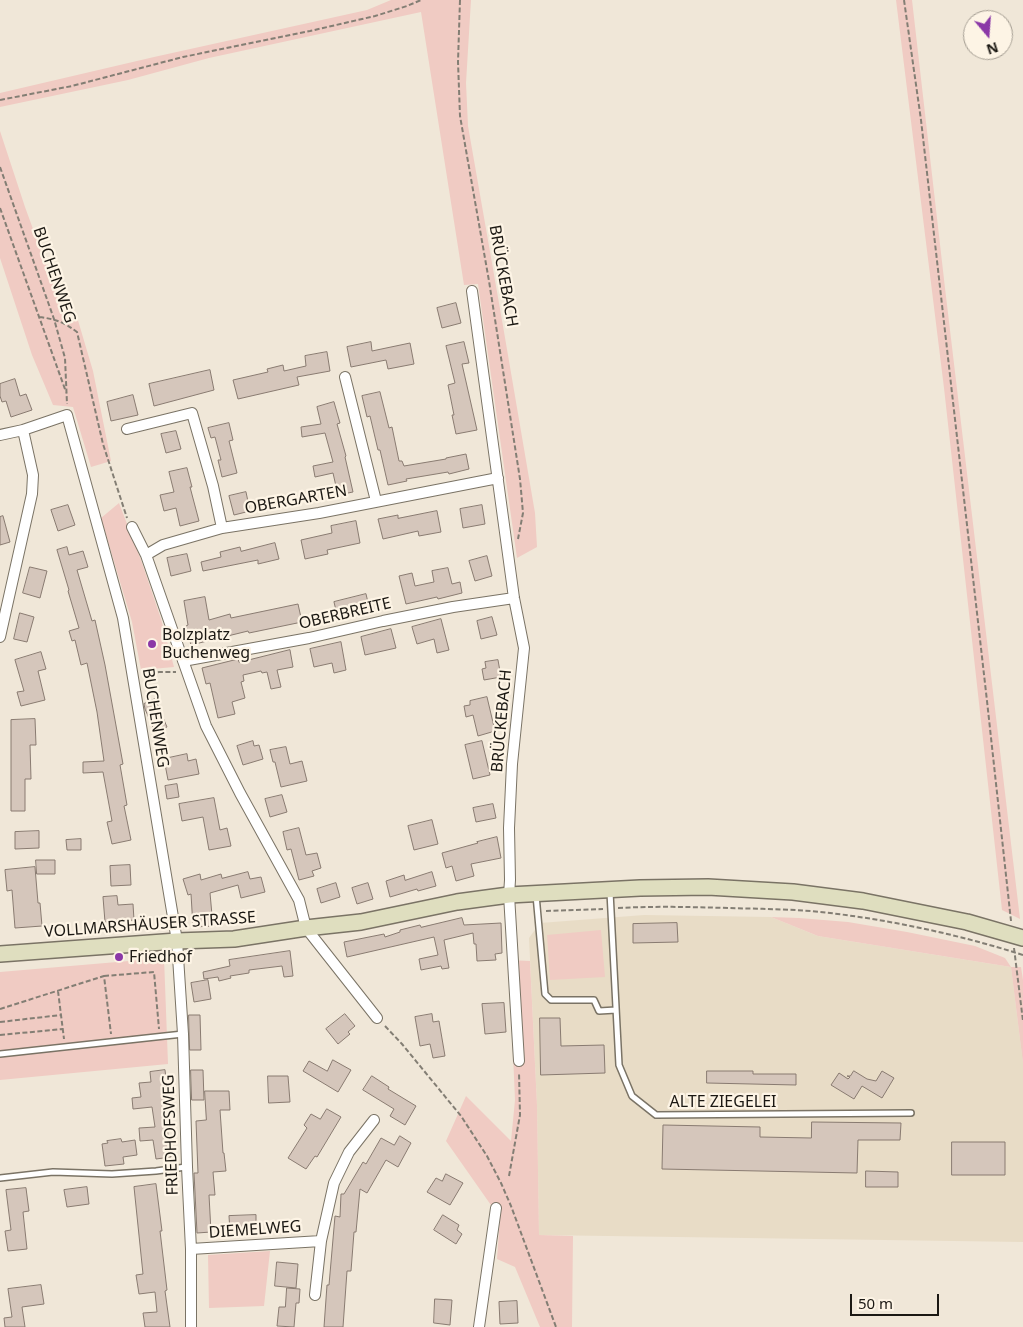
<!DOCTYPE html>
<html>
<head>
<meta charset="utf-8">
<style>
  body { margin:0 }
  #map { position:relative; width:1023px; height:1327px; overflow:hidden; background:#f0e7d8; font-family:"Noto Sans",sans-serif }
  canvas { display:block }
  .north { position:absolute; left:963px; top:10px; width:50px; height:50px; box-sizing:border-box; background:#fdf4e5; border:1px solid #a39c91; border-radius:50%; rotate:162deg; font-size:14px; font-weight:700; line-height:20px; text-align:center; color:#1b1813 }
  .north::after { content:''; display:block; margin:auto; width:18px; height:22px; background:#8b38a7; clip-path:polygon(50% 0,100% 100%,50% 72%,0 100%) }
  .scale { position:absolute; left:850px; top:1294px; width:89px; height:22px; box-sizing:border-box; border:2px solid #1b1813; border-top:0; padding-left:6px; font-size:15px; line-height:18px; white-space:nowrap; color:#1b1813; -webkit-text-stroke:4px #fdf4e5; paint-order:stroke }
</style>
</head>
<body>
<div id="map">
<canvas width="1023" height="1327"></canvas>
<div class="north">N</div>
<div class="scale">50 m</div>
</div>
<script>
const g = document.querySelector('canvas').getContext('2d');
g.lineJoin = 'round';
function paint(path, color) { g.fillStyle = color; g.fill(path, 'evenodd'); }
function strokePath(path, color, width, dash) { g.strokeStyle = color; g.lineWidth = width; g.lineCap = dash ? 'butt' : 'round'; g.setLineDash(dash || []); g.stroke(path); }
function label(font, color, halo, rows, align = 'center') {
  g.font = font + ' "Noto Sans",sans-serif'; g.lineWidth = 4.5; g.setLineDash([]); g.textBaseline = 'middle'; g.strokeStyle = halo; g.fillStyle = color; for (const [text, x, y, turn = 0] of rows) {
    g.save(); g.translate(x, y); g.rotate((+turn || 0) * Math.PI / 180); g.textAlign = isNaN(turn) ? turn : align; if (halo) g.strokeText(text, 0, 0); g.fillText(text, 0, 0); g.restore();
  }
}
paint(new Path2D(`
  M644,915L771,917L818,936L1011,967L1023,1063V1242L539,1235L537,1105L529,938L540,923Z`), '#e8dcc6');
paint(new Path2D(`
  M391,0H471L466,83L468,126L503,326L535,513L537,547L517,558L478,284L464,285L421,12L209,58L128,80L0,107V93L154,57L367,10Z
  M896,0H912L945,288L1020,919L1002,910L944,388Z
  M0,131L25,207L64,314L77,317L93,371L111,461L91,467L73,407L53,405L32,355L0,258Z
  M119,503L141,560L161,619L174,667L141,670L132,622L101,518Z
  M771,917L799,918L848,922L907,932L975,946L1005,958L1011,967H1021L1023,980V1063L1011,967L818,936Z
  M601,930L605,977L550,980L547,935Z
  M164,958L168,1064L0,1080V972Z
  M509,960L530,961L537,1105L539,1235L573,1236L572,1327H540L515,1267L497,1259L500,1218L446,1141L466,1096L511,1141L515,1100Z
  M270,1251L264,1306L209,1308L208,1255Z`), '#f0cbc3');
const building = new Path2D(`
  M456,303L461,323L442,328L437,308Z
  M371,342L372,351L410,343L414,364L388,369L386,360L351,367L347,347Z
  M464,342L469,363L462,364L477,430L456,434L452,415H454L448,385L455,383L446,346Z
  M327,352L330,371L297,377L299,385L238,399L233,380L268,372L267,369L283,365L284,371L306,366L305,356Z
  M210,370L214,390L154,406L149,384Z
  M15,379L20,396L26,394L32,410L11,417L6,401L2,402L0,396V384Z
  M380,392L389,428L392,427L399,461H402L404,466L446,459V458L466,454L469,469L449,474L448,472L406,479L407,481L388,485L380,450H378L370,416L367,417L362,396Z
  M133,395L138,415L111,421L107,402Z
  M334,402L340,423L337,424L346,456L345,457L353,492L338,495L333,473L315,477L313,466L333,462L325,433L302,437L301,427L321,424L317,407Z
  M229,423L233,440L229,441L237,473L222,477L218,460H221L215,437L211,438L208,428Z
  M176,431L181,449L166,453L161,434Z
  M187,468L192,487H190L199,521L180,526L176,508L164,511L160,495L174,492L169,472Z
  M246,492L250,511L234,515L229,496Z
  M68,505L75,525L58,531L51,510Z
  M482,505L485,524L463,528L460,509Z
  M437,511L441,532L419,536L418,531L383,539L378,519L398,515V518Z
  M3,516L10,542L0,545V517Z
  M356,521L360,543L327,550L328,554L305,559L301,540L332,533L331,526Z
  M275,543L279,559L258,564V560L203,571L201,562L221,557L220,552L240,547L241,551Z
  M67,547L69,555L83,551L88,567L77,570L92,621L95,620L105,665L123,764L120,765L127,805L124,806L131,840L112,844L107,822L112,821L103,772L83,773V762L104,761L97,712L87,663L81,665L75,640L72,641L69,631L79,628L68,591L69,590L57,550Z
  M187,554L191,571L171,576L167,558Z
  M487,556L492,576L475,581L469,561Z
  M30,567L47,571L40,598L23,593Z
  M448,568L452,584L460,582L462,593L438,599L437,597L406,604L399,576L412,573L415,586L434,582L432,571Z
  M366,594L370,611L338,619L334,602Z
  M205,597L209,620L230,614L231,618L298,604L302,622L249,633L248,631L191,645L186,626L188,625L184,601Z
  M20,613L34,617L27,642L14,639Z
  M492,617L497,635L481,639L477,621Z
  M441,619L449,650L437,653L434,639L417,644L412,627Z
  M391,629L396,648L365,655L361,637Z
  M341,642L346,670L334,673L332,663L314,667L310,649Z
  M290,650L293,667L277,670L281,687L271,689L267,672L262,673L261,671L243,675L244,681L241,682L245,698L232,702L235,714L218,718L210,683L206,684L202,668L238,659L239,662Z
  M41,652L46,669L38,671L45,700L21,706L17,692L24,691L15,660Z
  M498,660L501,677L484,680L482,669L486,668L485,662Z
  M487,697L495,731L478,736L473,715L466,717L464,706L470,705V701Z
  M155,699L167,727L155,732L145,709L144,704Z
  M35,719L36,745H30L31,779H25V811H11V720Z
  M253,741L254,746L259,745L263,759L243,765L237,746Z
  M482,741L490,775L473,779L465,745Z
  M286,747L290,764L302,761L307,781L281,787L275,762H273L270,750Z
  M187,754L188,761L196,759L199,774L168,780L164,759Z
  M177,784L179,797L167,799L165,786Z
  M282,795L287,812L270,817L265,799Z
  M214,798L220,830L227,828L231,846L209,850L203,817L182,821L179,804Z
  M493,804L496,818L476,822L473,808Z
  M432,820L438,844L414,850L408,826Z
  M299,828L306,855L317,853L321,868L312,871L314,876L299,880L291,849L287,850L283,832Z
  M39,831V848L15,849V832Z
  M497,837L501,858L471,864L474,876L456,881L452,866L446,868L442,853L478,843L477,842Z
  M81,839V850H67L66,840Z
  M36,860H55V874H37Z
  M130,865L131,885L111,886L110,866Z
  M35,867L38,903H40L42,926L15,928L12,890L7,891L5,870Z
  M248,872L250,879L261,877L265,892L241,898L238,885L210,893L213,926L193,927L191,894L188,895L183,879L200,874L201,880L221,874L222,878Z
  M432,872L436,886L418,891L417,889L390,897L386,881L404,875L405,880Z
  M336,883L340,897L321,903L317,889Z
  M368,883L373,899L357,904L352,888Z
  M117,896L118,905L133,904L134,920L105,922L103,897Z
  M462,918L464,925L501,923L502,953L495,954L496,960L477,961L476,944H474L473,933L444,940L449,968L442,969L441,966L421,970L419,959L438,955L434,937L347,957L344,942L384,934L385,937L400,932V930L420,925L421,927Z
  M677,923L678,942L633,943V924Z
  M290,951L293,976L284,977L282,966L249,970V973L230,976L231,978L219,981L218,977L204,979L203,972L230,966L229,960Z
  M208,980L211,999L194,1002L191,983Z
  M504,1003L506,1032L485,1034L482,1004Z
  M345,1014L355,1026L348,1032L350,1034L338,1044L326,1029Z
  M432,1014L433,1022L439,1021L445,1056L433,1058L430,1044L420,1046L415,1017Z
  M189,1015H200L201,1050H190Z
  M540,1018H560L561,1046L604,1045L605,1073L541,1075Z
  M333,1060L351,1070L338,1092L303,1071L309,1061L327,1071Z
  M165,1070L167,1086H165L169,1119L166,1120L171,1157L156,1159L153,1140L140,1141L139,1128L155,1127L152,1107L133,1109L132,1098L141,1097L139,1083L151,1082L150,1072Z
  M191,1070H203L204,1100H192Z
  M707,1071H753V1074H796V1085L707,1083Z
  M854,1071L867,1079L876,1081L882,1071L894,1078L882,1098L862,1086L854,1099L831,1085L839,1073L848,1079L850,1077L847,1076H850Z
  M268,1076H288L290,1102L269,1103Z
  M372,1076L389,1087L388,1089L416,1106L405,1125L390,1116L394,1109L363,1090Z
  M205,1091H229L230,1110H220L223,1153H224L226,1171L213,1172L215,1195H209L211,1232L197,1233L194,1173H198L196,1121L206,1120Z
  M327,1109L341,1117L317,1157L315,1156L306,1169L288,1158L307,1128L304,1125L311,1114L320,1119Z
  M812,1122L901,1123L900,1140H858L857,1173L662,1169L663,1125L760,1127V1137L811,1138Z
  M400,1136L411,1143L398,1167L386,1160L367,1193L360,1189L356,1232H354L351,1271H347L343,1327H324L327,1285H329L335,1216L340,1217L341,1194H344L363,1162L366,1164L381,1138L394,1145Z
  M121,1139L122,1142L135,1140L137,1155L123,1157L124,1164L105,1166L102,1144L108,1143L107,1141Z
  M952,1142H1005V1175H952Z
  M866,1171L898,1172V1187H866Z
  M446,1174L463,1183L450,1205L427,1192L436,1178L442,1181Z
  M156,1184L162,1231H160L167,1290L165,1291L170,1327H145L143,1313L157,1312L155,1292L139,1294L136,1275L143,1274L134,1187Z
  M87,1187L89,1204L67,1207L64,1190Z
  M26,1188L29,1211L23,1212L27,1249L8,1251L5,1231L11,1230L6,1190Z
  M256,1215V1231L230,1232L229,1216Z
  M443,1215L459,1225L457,1230L462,1234L456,1244L434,1230Z
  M277,1262L298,1264L296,1288L275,1286Z
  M41,1285L44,1304L22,1307L25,1327H5L4,1318L12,1317L8,1289Z
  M287,1288L300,1289L299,1303H296L294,1327L277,1326L279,1307H285Z
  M435,1299L452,1300L450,1325L434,1323Z
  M517,1301L518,1323L500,1324L499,1302Z`);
paint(building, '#d5c6bb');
strokePath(building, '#897b71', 1);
const service = new Path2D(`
  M610,892L619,1065L632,1096L656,1115L911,1113
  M536,895L545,994L551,1000H594L599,1011L616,1010
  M0,1054L183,1034
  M0,1178L53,1172L112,1174L156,1171L186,1167`);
const minor = new Path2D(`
  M472,291L514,598L524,648L512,764L509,828L510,880L509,895L519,1061
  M345,377L376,501
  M127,429L192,413L213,486L222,528
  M0,435L23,430
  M132,527L146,555L206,726L240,793L299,900L306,928L377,1018
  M146,555L163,545L222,528L319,513L498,478
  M0,637L32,494L33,475L23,430L67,415L123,618L177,941L183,1034L187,1167L191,1249V1327
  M183,661L309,638L383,621L453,607L514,598
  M191,1249L321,1241L334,1183L349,1152L374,1120
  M315,1295L321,1241
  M479,1327L496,1208`);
const secondary = new Path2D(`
  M0,954L177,941L234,939L306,928L361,922L457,902L509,895L640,888L708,887L793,892L863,901L967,922L1023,938`);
strokePath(service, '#7a7365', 8);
strokePath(minor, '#7a7365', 12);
strokePath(secondary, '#7a7365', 18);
strokePath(new Path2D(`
  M460,0L458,62L460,116L489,281L520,479L523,513L518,539
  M904,0L921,120L987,701L1011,921
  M0,100L72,86L183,57L310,31L375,16L407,6L421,0
  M0,167L54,319L65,358L67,404
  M0,208L66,392
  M39,317C55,319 64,322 77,332L103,444L127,518
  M143,674L159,672H176
  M618,908C655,906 691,907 728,908C762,909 797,909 830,913C896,921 960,935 1023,955
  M546,911L603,909
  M1014,948L1023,1021
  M104,976L154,972L159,1029
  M58,991L64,1039
  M0,1009L104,976L111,1034
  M0,1022L61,1015
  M385,1026L402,1044L461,1116L487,1156L501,1183L511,1206L556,1327
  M0,1035L63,1029
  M509,1176L520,1115L519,1072`), '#837e74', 2, [5, 2.5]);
strokePath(service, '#fff', 5);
strokePath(minor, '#fff', 10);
strokePath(secondary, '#dfdebf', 15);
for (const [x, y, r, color] of [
  [152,644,5,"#8b38a7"],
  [119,957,5,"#8b38a7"]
]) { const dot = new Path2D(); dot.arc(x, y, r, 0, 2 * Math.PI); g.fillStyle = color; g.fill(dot); strokePath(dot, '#fdf4e5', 2); }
label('16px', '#1b1813', '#fdf4e5', [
  ["BUCHENWEG",54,275,71],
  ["BRÜCKEBACH",503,276,80],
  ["OBERGARTEN",296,500,-10],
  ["OBERBREITE",345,614,-13],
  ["BUCHENWEG",155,718,81],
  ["BRÜCKEBACH",502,721,-85],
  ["VOLLMARSHÄUSER STRASSE",150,925,-4],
  ["ALTE ZIEGELEI",723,1102],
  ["FRIEDHOFSWEG",171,1135,-92],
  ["DIEMELWEG",255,1230,-4]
]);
label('16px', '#1b1813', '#fdf4e5', [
  ["Bolzplatz",162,635],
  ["Buchenweg",162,653],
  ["Friedhof",129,957]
], 'left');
</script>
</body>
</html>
